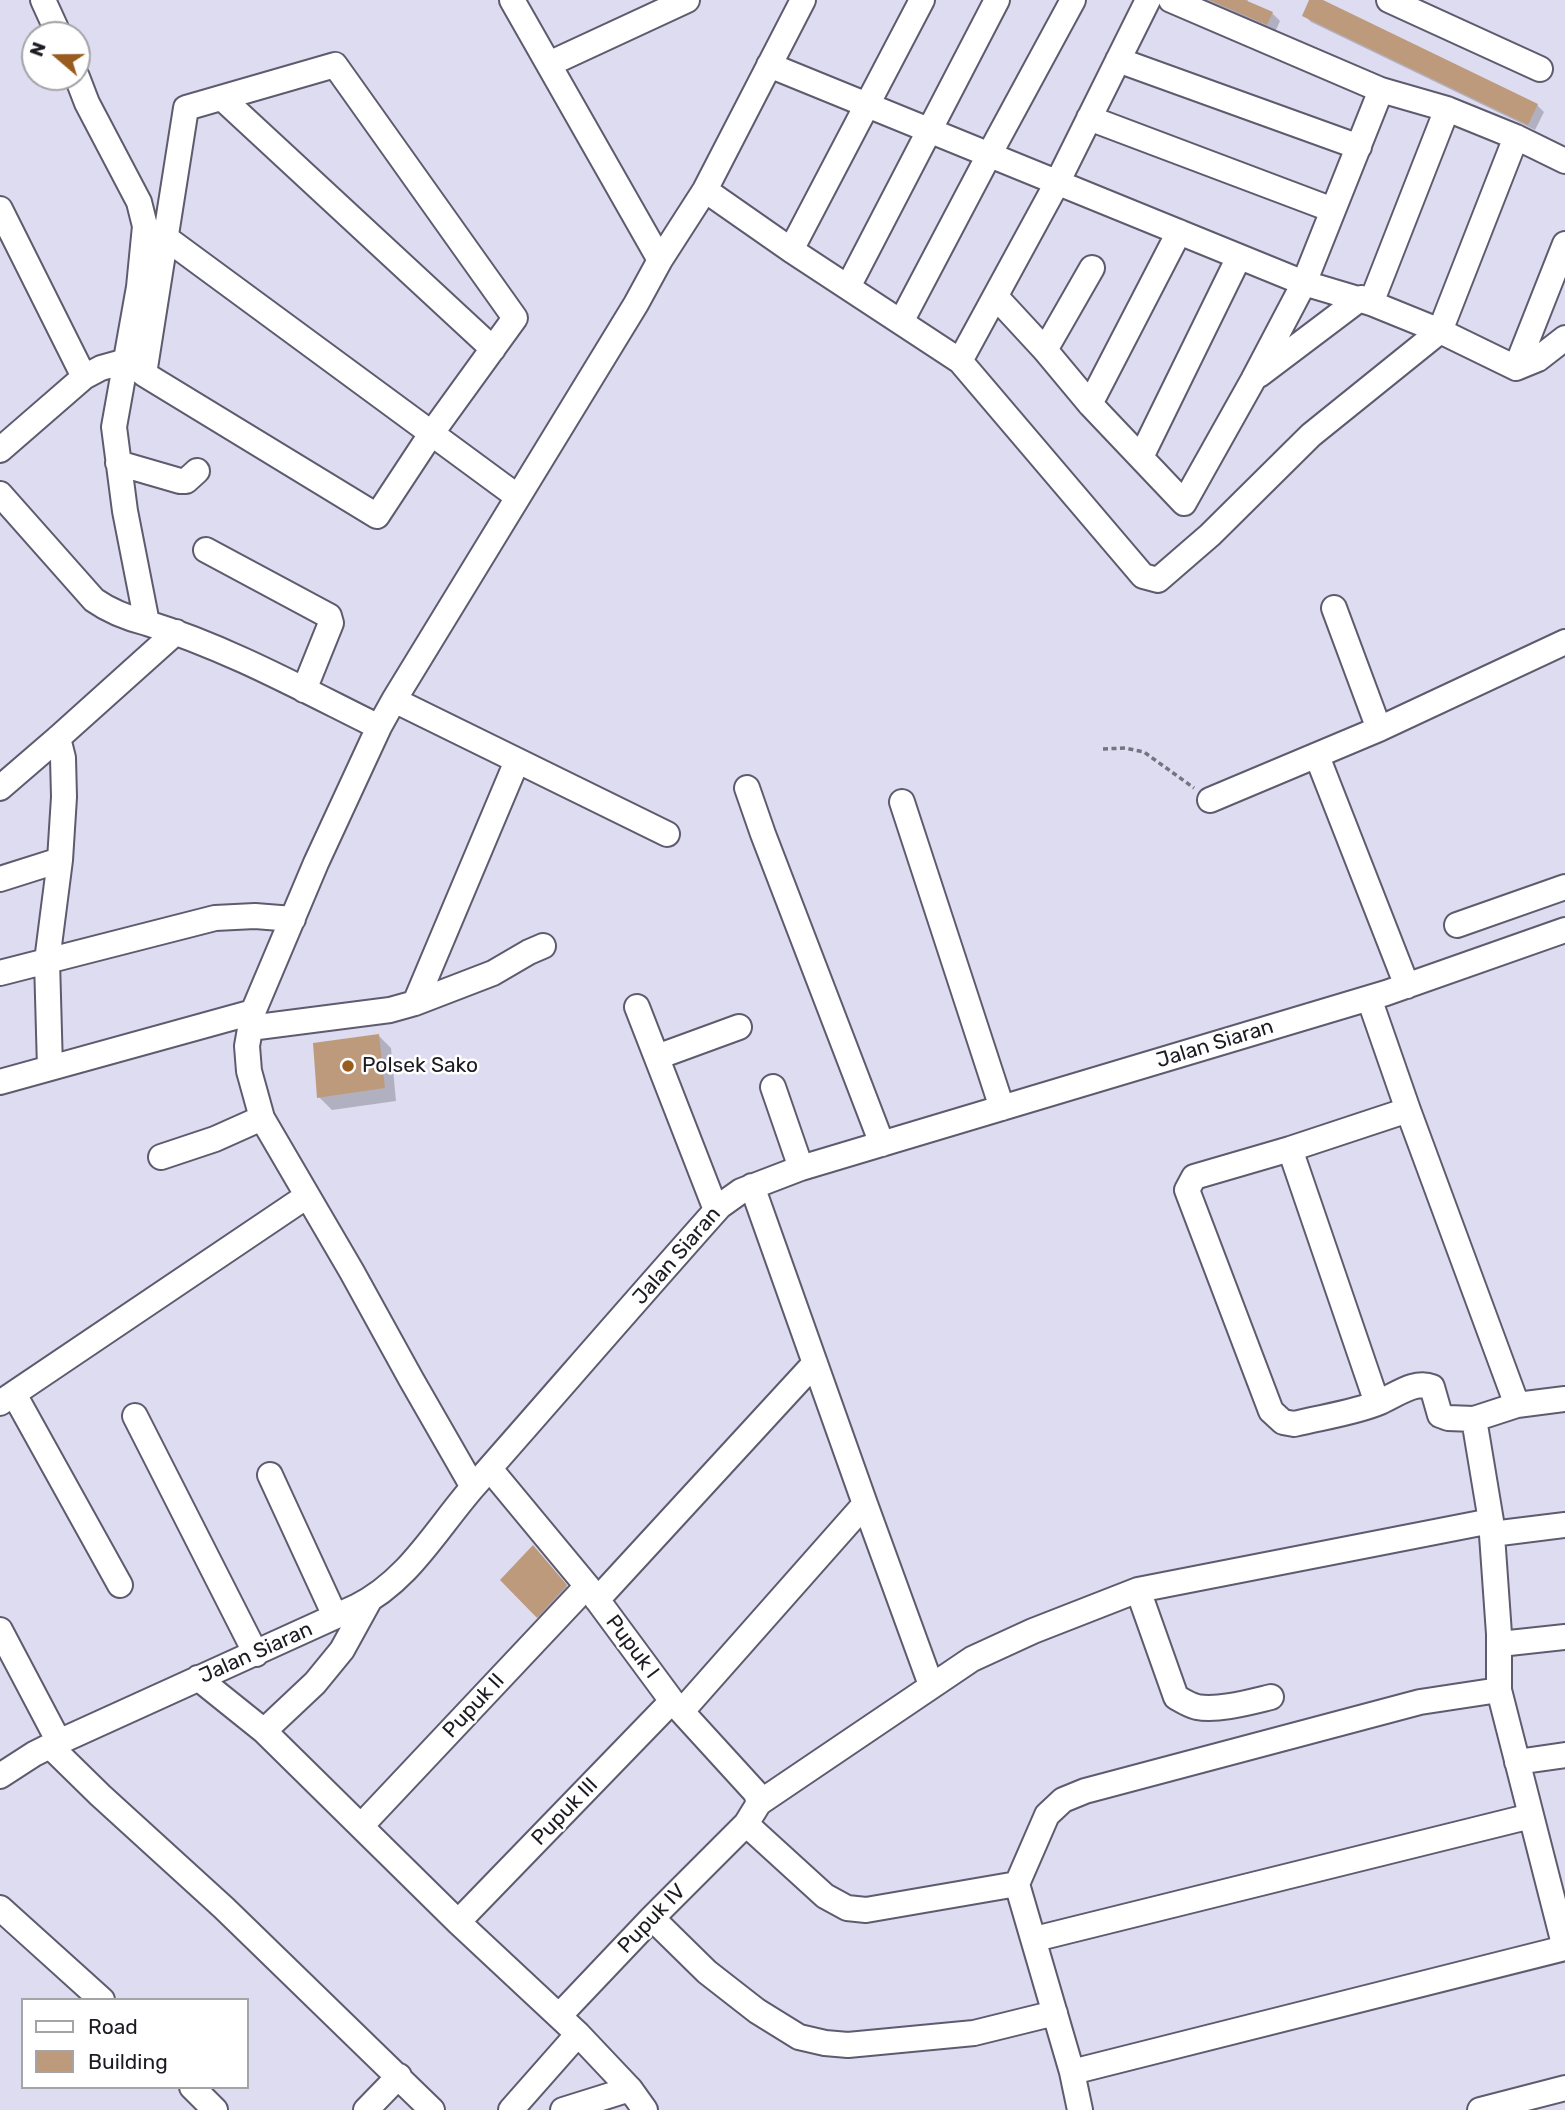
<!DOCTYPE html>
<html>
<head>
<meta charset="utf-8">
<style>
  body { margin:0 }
  #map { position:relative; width:1565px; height:2110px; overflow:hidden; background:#dedcf1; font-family:Rubik,sans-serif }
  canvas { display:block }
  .legend { position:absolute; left:21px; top:1998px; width:228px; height:91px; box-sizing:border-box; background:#fff; border:2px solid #a4a4a7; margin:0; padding:9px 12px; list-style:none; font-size:21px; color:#1c1b22 }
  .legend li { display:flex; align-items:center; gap:14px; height:35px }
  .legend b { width:35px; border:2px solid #a4a4a7 }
  .north { position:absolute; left:21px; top:21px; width:70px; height:70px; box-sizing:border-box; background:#fff; border:2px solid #a4a4a7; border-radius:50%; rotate:290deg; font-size:19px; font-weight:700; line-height:28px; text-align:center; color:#1c1b22 }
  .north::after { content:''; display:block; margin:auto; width:24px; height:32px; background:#995c1f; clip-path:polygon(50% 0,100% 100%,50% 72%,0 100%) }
</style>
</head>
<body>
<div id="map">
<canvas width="1565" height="2110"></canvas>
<ul class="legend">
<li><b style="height:9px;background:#fff"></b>Road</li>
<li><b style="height:19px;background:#bd9a7c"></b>Building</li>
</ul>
<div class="north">N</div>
</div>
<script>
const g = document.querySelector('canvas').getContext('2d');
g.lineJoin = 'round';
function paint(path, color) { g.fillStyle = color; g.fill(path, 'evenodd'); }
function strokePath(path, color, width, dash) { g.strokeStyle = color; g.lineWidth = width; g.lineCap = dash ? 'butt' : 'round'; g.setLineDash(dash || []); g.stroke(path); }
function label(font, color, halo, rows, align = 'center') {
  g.font = font + ' Rubik,sans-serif'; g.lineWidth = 5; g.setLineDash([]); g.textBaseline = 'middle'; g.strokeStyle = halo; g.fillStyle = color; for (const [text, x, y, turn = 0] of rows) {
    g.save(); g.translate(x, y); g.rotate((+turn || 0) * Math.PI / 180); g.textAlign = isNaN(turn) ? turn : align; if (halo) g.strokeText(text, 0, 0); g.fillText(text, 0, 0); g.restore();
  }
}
paint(new Path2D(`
  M1203,0H1248L1247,3L1272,13L1280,21L1275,32Z
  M1311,0H1319L1537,105L1544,112L1535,130L1311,22L1304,15Z
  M378,1035L391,1048L396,1101L332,1110L319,1097Z
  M541,1555L574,1595L546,1624L502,1580Z`), '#0003');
paint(new Path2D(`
  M1209,0H1245L1273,12L1267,25Z
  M1309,0H1323L1538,104L1528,125L1302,16Z
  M379,1034L385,1088L317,1098L313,1043Z
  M533,1545L567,1585L537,1618L500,1580Z`), '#bd9a7c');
const minor = new Path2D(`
  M43,0L59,35
  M512,0L660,260
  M1171,0L1381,90L1447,109L1516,137L1565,161
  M1389,0L1540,69
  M1118,60L1359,147
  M549,64L687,0
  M335,65L515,318L431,434L377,516L144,374L186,108Z
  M769,65L1304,283L1371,303L1440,331L1516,368L1538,359L1565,338
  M77,77L87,103L139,202L145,226L139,287L114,427L125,511L147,623C228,648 304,690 379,727
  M222,98L493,349
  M1089,118L1333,210
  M705,190L791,250L960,361L1143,576L1158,580L1210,535L1311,435L1440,331L1516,137
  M0,209L84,377
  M166,238L518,497
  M791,250L922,0
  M848,287L997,0
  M996,297L1045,350L1090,404L1184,503L1253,380L1304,283L1381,90
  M1371,303L1447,109
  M901,322L989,155L1073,0
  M1045,350L1092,268
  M960,361L1057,183L1148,0
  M1516,368L1565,244
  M1259,375L1361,298
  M1090,404L1179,232
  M0,450L84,377L101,368L126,361
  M1141,457L1239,257
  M118,463L180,481H186L197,471
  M0,494L94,600C111,612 127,618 147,623
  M206,550L329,616L331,623L304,690
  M1334,608L1379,729
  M394,700L667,834
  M1317,756L1407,986
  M0,788L58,738L176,632
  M747,788L763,834L882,1144
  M1210,800L1379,729L1565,642
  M902,802L1002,1108
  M0,879L60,860
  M1457,925L1565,887
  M0,973L215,918L255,916L293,919
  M1369,998L1408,1110L1517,1405
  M415,1003L493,973L529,952L543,946
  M637,1007L716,1210
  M250,1028L390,1010L415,1003L517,761
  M657,1057L739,1027
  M50,1068L47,961L60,860L64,797L63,758L58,738
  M0,1082L253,1012
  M773,1087L801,1168
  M1408,1110L1290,1149L1194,1177L1187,1190L1271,1411L1283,1422L1294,1424C1322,1417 1354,1413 1380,1402C1396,1395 1415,1380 1432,1387L1440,1415L1448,1418L1474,1419
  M1290,1149L1377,1403
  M161,1157L215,1139L262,1118
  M752,1186L865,1504L931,1685
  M14,1394L120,1585
  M1565,1399L1517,1405L1474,1419L1491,1521L1499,1634V1690L1565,1948
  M0,1403L307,1196
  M135,1416L256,1654
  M490,1469L587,1586L672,1701L756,1793L759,1803L746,1824L652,1918L559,2016
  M270,1475L335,1616
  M473,1487L411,1379L352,1272L262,1118L249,1071L247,1046L253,1012L316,863L379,727L394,700L636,304L660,260L705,190L803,0
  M1492,1534L1565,1525
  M1138,1590L1176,1697C1183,1701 1189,1705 1197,1707C1218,1711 1250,1702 1271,1697
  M597,1600L815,1363
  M0,1630L59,1742
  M1500,1644L1565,1637
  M198,1678L264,1731L458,1922L578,2034L630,2089L645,2110
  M682,1711L865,1504
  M264,1731L315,1683L342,1650L369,1601
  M50,1746L100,1795L224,1908L432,2110
  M1517,1762L1565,1755
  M0,1776L34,1754L50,1746L356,1607C409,1581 437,1528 474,1486C556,1393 637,1299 720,1206L741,1191L801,1168L1386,993L1565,930
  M759,1803L972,1659L1033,1631L1138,1590L1491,1521
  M746,1824L825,1896L847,1908L866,1910L1017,1884
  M361,1826L587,1586
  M0,1908L102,2000
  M652,1918L707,1972L757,2011L799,2037L825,2043L848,2045L974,2033L1055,2013
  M458,1922L672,1701
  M1035,1939L1531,1816
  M1072,2072L1565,1948
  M192,2087L215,2110
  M366,2110L399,2076
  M511,2110L578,2034
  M563,2110L630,2089
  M1080,2110L1072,2072L1017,1884L1047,1815L1063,1800L1085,1791L1420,1702L1499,1690
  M1480,2110L1565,2088`);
strokePath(minor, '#5e5b6e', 28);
strokePath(new Path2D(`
  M1103,749L1125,748L1144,752L1194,788`), '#747380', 3.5, [5, 3.5]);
strokePath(minor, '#fff', 24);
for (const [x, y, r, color] of [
  [348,1066,7,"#995c1f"]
]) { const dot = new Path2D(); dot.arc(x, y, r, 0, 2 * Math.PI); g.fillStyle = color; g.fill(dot); strokePath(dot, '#fff', 2.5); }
label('21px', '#1c1b22', '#fff', [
  ["Jalan Siaran",1215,1044,-17],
  ["Jalan Siaran",677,1256,-49],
  ["Pupuk I",632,1647,53],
  ["Jalan Siaran",256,1653,-24],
  ["Pupuk II",474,1706,-47],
  ["Pupuk III",565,1812,-46],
  ["Pupuk IV",652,1919,-46]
]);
label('21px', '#1c1b22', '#fff', [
  ["Polsek Sako",362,1066]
], 'left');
</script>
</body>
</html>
